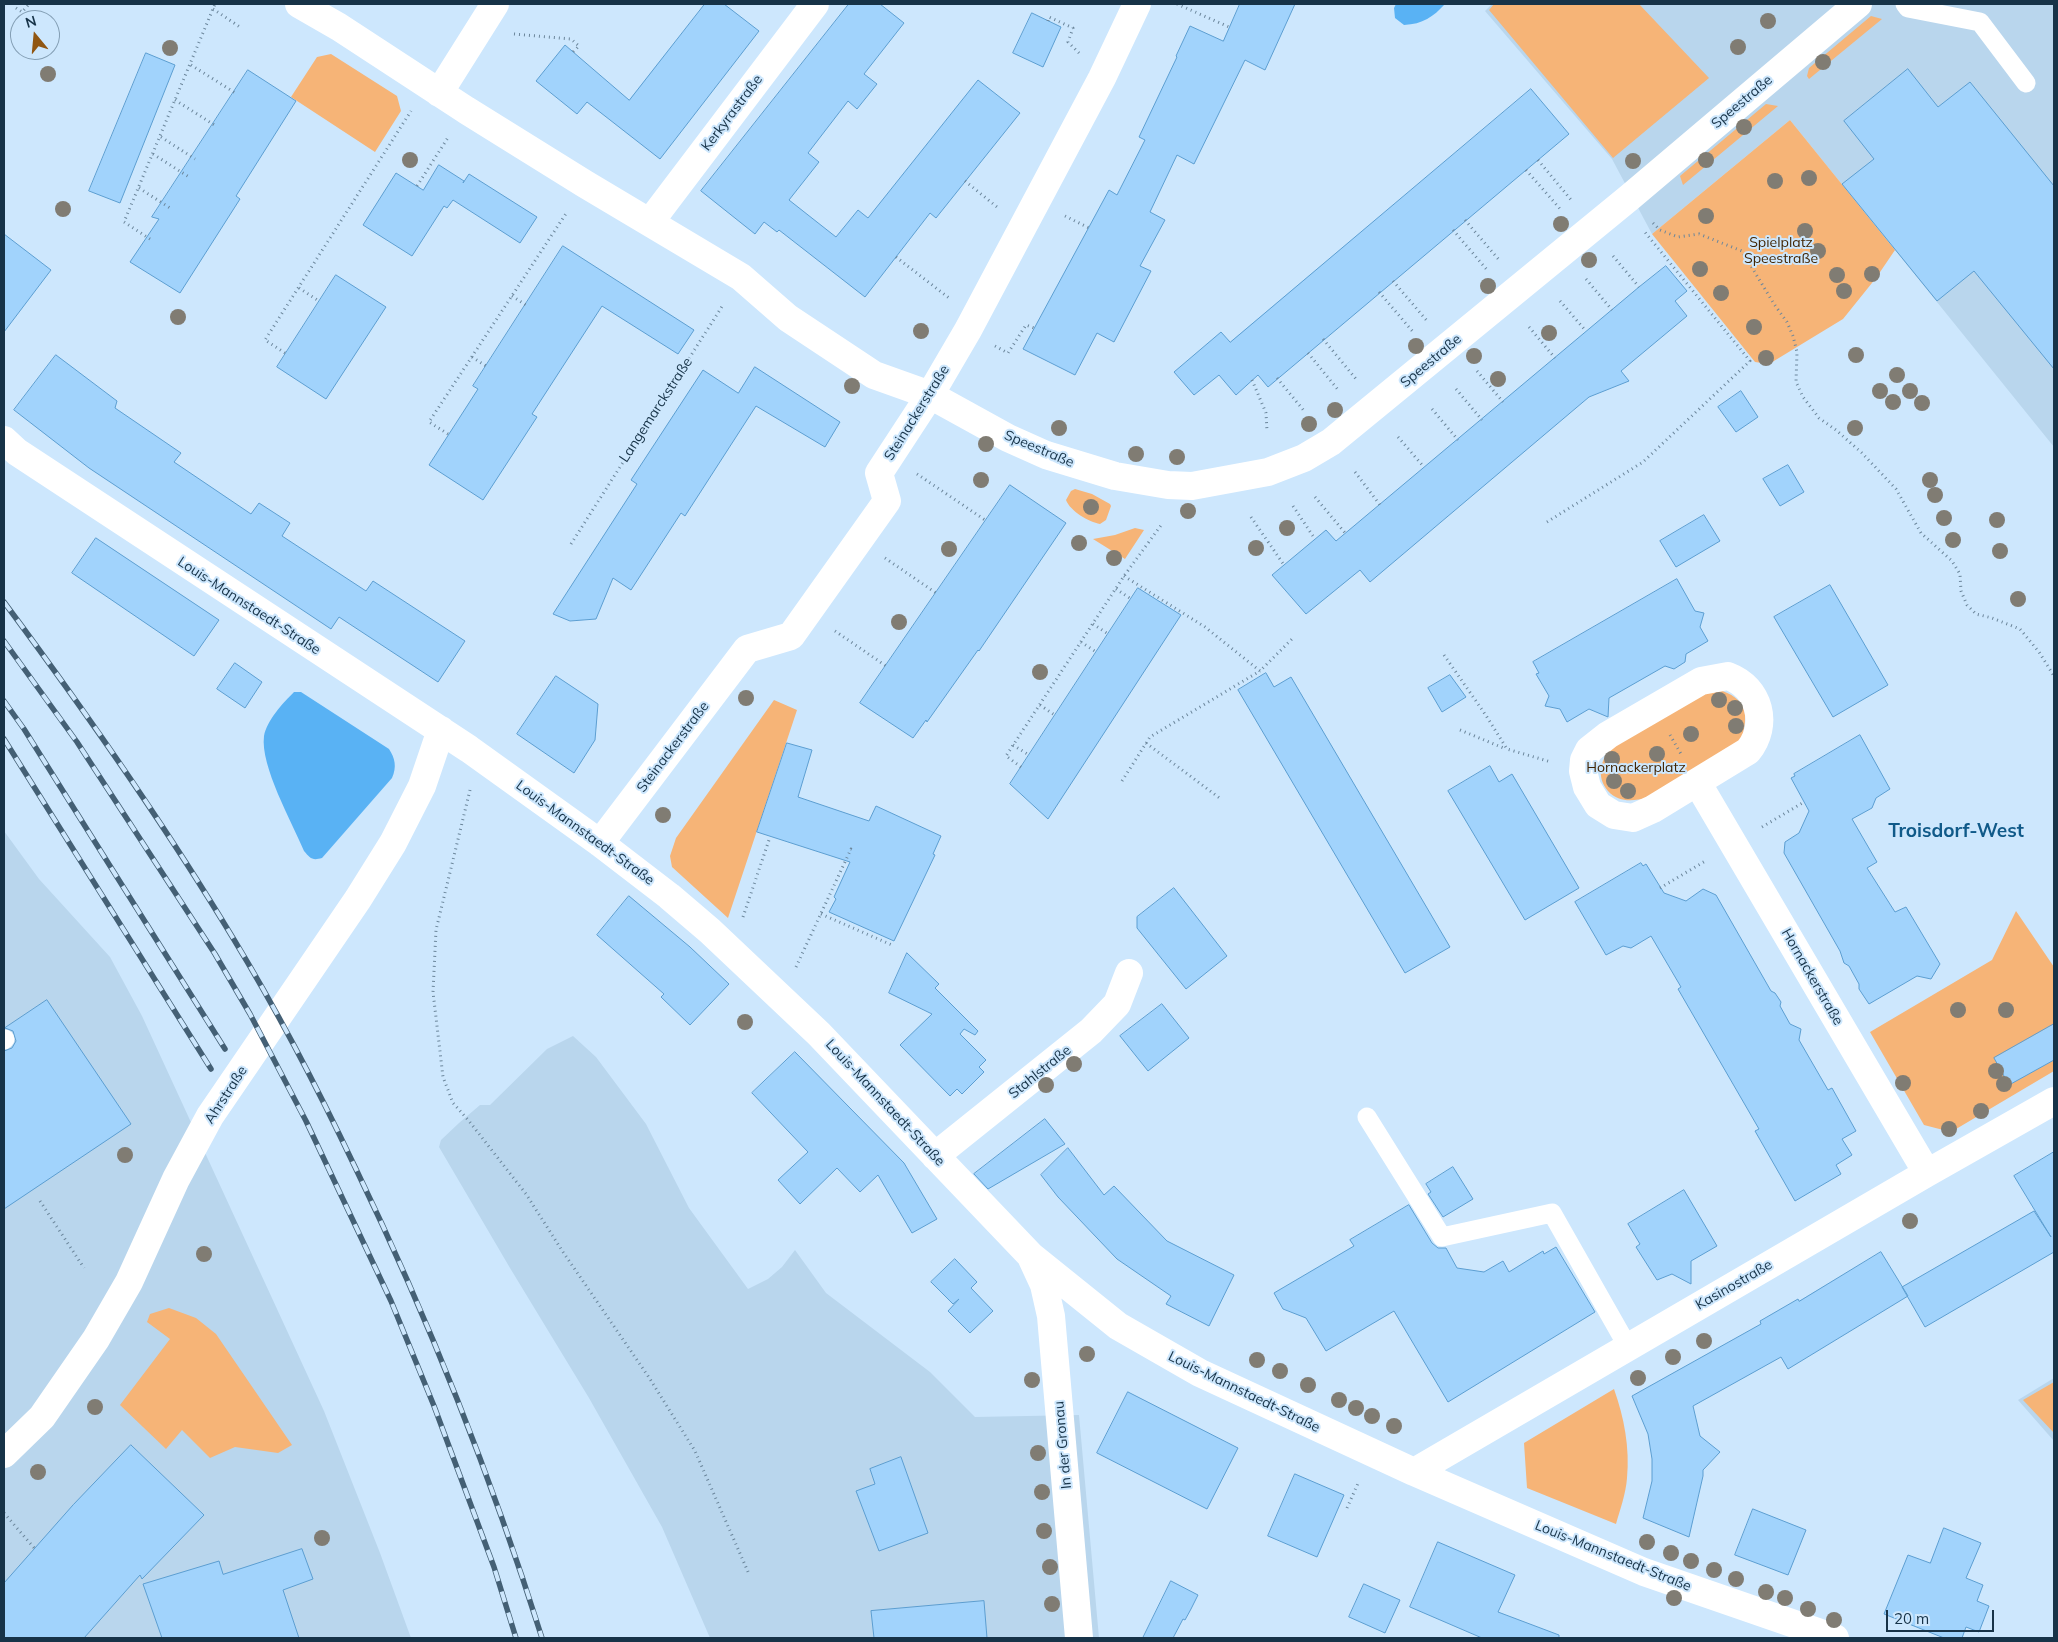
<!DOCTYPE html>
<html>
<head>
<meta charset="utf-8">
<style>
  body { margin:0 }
  #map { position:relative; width:2058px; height:1642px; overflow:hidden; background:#cde7fd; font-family:Mulish,sans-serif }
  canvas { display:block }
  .frame { position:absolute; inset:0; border:5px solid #173348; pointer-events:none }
  .north { position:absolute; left:10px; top:10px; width:50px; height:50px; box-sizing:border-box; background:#cde7fd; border:1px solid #849fb5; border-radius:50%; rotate:343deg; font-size:14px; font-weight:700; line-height:20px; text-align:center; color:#173348 }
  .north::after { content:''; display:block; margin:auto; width:18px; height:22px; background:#905612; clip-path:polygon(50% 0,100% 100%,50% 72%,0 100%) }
  .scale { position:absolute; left:1886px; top:1610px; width:108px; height:22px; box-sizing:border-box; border:2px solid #173348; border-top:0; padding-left:6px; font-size:15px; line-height:18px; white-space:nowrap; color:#173348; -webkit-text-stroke:4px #cde7fd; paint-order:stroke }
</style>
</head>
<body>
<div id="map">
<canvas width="2058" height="1642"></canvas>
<div class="frame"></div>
<div class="north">N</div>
<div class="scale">20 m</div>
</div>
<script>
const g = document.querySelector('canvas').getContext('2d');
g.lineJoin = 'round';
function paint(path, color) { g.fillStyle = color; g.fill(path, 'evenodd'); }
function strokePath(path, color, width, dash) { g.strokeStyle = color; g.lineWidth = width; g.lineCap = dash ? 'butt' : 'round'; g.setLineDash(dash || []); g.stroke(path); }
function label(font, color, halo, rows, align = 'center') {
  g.font = font + ' Mulish,sans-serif'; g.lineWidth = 4; g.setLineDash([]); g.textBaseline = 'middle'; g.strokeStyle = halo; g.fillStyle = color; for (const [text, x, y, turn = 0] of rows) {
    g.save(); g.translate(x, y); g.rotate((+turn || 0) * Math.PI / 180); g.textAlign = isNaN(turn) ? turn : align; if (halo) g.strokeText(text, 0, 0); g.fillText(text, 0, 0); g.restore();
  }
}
paint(new Path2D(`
  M1492,4H2054V447L1790,120L1652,234L1612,159L1485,11Z
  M4,831L39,879L110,957L142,1016L324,1411L380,1553L411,1638H4Z
  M573,1036L596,1057L646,1124L689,1208L748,1289L768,1279L782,1267L795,1250L826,1293L930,1372L975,1417L1079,1415L1099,1638H710L662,1527L589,1398L510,1268L439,1147L441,1140L459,1123L480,1105H490L547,1049Z
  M2054,1378V1441L2018,1400Z`), '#b9d6ed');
paint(new Path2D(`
  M1494,4H1639L1709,78L1613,158L1489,10Z
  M1871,16L1882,19L1809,79L1807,76L1809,68Z
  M331,54L397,96L401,111L375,152L291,97L317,57Z
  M1766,104L1778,106L1683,185L1680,176Z
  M1790,120L1895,250L1876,278L1843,319L1769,364L1755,362L1652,234Z
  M1075,489L1092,494L1110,504L1111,506L1106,520L1100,524C1089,522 1070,511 1066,500L1071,491Z
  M1135,528L1144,530L1125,559L1093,539L1115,535Z
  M1717,689C1748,699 1749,713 1741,742L1647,798C1633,801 1619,803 1608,791C1596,777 1600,759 1613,746C1620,740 1631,735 1639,730C1662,718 1684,705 1706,692Z
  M774,700L797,710L728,918L672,867L670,856L676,838Z
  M2016,911L2054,967V1071L1951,1132L1924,1125L1870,1032L1992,960Z
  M169,1308L196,1318L216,1334L292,1445L278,1453L235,1447L210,1458L182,1430L166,1449L120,1405L170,1339L147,1322L150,1314Z
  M2054,1382V1433L2023,1400Z
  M1614,1389C1624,1417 1630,1448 1627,1478C1626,1493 1620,1510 1616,1524L1527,1488L1524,1443Z`), '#f6b477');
paint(new Path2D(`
  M1396,4H1445C1433,17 1423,24 1404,25L1395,18L1394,8Z
  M294,692H301L389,749C395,758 397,767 392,778L322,858C312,861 310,858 304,851C292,822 260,766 264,736C267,720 283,703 294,692Z`), '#59b2f4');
const building = new Path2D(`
  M705,4H724L759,31L660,159L587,102L577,114L536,81L565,45L629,100Z
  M849,4H880L904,23L864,74L877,84L857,109L848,101L808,153L819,162L789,200L836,237L858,210L868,218L978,80L1020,113L936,218L930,213L865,297L779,230L777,232L764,222L755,234L701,191Z
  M1240,4H1295L1265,70L1245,60L1194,164L1177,155L1150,212L1165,220L1140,266L1151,271L1114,342L1097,333L1075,375L1023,349L1109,190L1117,195L1145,140L1139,137L1177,57L1176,56L1190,26L1223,41Z
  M1032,13L1061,27L1043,67L1013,53Z
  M146,53L175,65L120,203L89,191Z
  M1908,69L1938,107L1970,82L2054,186V369L1974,271L1937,301L1842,184L1874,159L1844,121Z
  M248,70L296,101L236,196L240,199L180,293L130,262L159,219L152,217Z
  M1531,89L1569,134L1268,387L1258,375L1236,395L1219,375L1194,395L1174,372L1221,332L1230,342Z
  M439,165L464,181L463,183L469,174L537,217L520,243L453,200L447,208L444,206L412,256L363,225L396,173L423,190Z
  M4,234L51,270L4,332Z
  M563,246L694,330L678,354L602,306L532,414L537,417L483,500L429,465L478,389L473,386Z
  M1666,266L1687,291L1675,301L1687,316L1621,371L1629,381L1589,397L1370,582L1360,570L1306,614L1272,575L1326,530L1336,541L1639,287Z
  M336,275L386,307L326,399L277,367Z
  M56,355L117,401L115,408L181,453L174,462L251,514L259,503L290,523L282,536L366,591L373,581L465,641L438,682L339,617L331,629L89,468L14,410Z
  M755,367L840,422L825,447L756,406L685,516L681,513L631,590L613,578L596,619L570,621L553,614L637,484L631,480L703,370L738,393Z
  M1741,391L1758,417L1736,432L1718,407Z
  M1788,465L1804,492L1780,506L1763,479Z
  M1010,485L1066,523L979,651L978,650L927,722L926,720L913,738L910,736L860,703Z
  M1704,515L1720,541L1676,567L1660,541Z
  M96,538L219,620L194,656L72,573Z
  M1677,579L1695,611L1704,613L1700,627L1708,641L1686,654L1685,662L1674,669L1665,666L1609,698L1608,717L1589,709L1567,722L1560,709L1545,706L1549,696L1536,674L1539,673L1533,662Z
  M1830,585L1888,685L1833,717L1774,617Z
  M1138,588L1181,615L1048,819L1010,784Z
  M235,663L262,682L245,708L217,689Z
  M1266,673L1274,687L1291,677L1450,947L1405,973L1238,690Z
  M1450,675L1466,697L1442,712L1428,688Z
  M556,676L598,704L595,740L574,773L517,734Z
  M1860,735L1890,789L1876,798L1872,808L1852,819L1877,862L1867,868L1895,912L1906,907L1940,964L1931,979L1917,976L1869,1004L1859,989V984L1849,966L1844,963L1840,951L1784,853L1785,842L1799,833L1809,811L1791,778L1795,776L1794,774Z
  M787,743L812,750L798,797L869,821L876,806L941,836L933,854L935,855L894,941L829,912L836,899L834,897L850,862L757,832Z
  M1490,766L1499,782L1512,774L1579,888L1525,920L1448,791Z
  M1641,863L1643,866L1646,864L1664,893L1686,901L1703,889L1716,895L1771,991L1775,993L1781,1002L1780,1006L1790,1024L1801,1029L1799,1040L1828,1090L1832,1088L1856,1131L1842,1139L1852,1155L1836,1165L1841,1174L1795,1201L1755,1131L1759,1129L1678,989L1681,987L1651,936L1631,948L1623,946L1606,955L1575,902Z
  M1174,888L1227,956L1186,989L1137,928V917Z
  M629,896L690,947L729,984L690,1025L661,997L664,994L597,935Z
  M907,953L939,984L935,988L978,1031L975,1035L964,1029L960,1034L986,1060L979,1067L984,1072L962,1094L957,1089L950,1096L900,1045L932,1014L889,993Z
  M47,1000L131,1124L4,1209V1051L12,1048L16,1041L13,1031L5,1028Z
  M1162,1004L1189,1038L1148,1071L1120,1036Z
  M2054,1024V1060L2009,1085L1994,1058Z
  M795,1052L904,1163L937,1219L912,1233L878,1175L860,1192L837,1168L800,1204L778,1180L808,1152L752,1093Z
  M1045,1119L1065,1144L988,1189L974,1174Z
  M1068,1148L1104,1195L1114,1186L1167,1241L1234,1275L1209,1326L1166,1304L1171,1296L1117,1259L1058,1197L1041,1175Z
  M2054,1152V1252L1925,1327L1902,1287L2034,1211L2051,1237L2014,1176Z
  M1453,1167L1473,1199L1443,1217L1428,1194L1431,1192L1426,1184Z
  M1684,1190L1717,1246L1691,1261V1284L1672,1274L1657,1280L1636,1247L1640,1244L1628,1224Z
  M1409,1205L1432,1243L1438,1248H1446L1457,1268L1484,1272L1503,1261L1509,1272L1543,1251L1544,1254L1556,1247L1595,1312L1448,1402L1394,1311L1326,1351L1306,1318L1283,1309L1274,1293L1354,1246L1350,1240Z
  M1881,1252L1908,1296L1788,1369L1781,1357L1693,1406L1700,1436L1720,1452L1703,1470V1476L1689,1537L1643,1518L1652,1481V1459L1648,1434L1632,1396L1761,1324L1760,1321L1798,1299L1799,1301Z
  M955,1259L977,1282L971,1288L993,1311L970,1333L948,1311L959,1299L953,1304L931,1282Z
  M1128,1392L1238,1448L1207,1509L1097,1453Z
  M131,1445L204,1515L142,1579L140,1575L84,1638H4V1583L73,1505Z
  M901,1457L928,1533L879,1551L856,1491L875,1484L870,1469Z
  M1295,1474L1344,1495L1317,1557L1268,1536Z
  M1753,1509L1806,1530L1788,1575L1735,1555Z
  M1944,1528L1981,1543L1966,1578L1983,1585L1977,1601L1989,1606L1979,1632L1966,1627L1962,1638H1944L1884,1614L1908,1555L1930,1563Z
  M1438,1542L1515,1575L1498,1612L1559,1635V1638H1482L1410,1607Z
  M302,1549L313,1579L283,1590L299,1638H162L143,1584L219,1561L223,1574Z
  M1171,1581L1198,1595L1191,1609L1185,1620L1183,1619L1173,1638H1143Z
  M1364,1584L1400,1600L1385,1633L1349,1617Z
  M984,1601L987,1638H874L871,1611Z`);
paint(building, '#a1d3fc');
strokePath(building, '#5c9ed1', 1);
strokePath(new Path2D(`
  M1177,4L1229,27
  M16,8L22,12L29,4
  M213,9L240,27
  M1048,21L1049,17L1073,28L1068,42L1079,53
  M514,34L571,39L579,46L573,52
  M191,65L237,94
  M175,100L216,126
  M161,137L195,159
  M153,154L189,177
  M1538,160L1572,201
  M1526,170L1561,210
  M965,181L997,207
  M417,186L449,136
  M139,188L170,208
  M1065,216L1089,228
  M1465,220L1500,261
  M1653,223L1660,230L1678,237L1699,234L1742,251L1774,304L1787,322L1793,336L1797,352L1796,382L1803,397L1819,418L1836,430L1862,453L1896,489L1921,533L1952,561L1960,574L1961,591L1967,605L1976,614L1992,618L2020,629L2039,652L2054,676
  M1453,230L1488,271
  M150,239L124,222L215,4
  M1613,256L1639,287
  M896,257L949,298
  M1586,279L1612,310
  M1393,281L1428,322
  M299,288L319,301
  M1379,292L1414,333
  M512,296L526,305
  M1560,301L1586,331
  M1529,327L1555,358
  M1323,339L1356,379
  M995,346L1008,353L1026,325L1034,328
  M285,353L265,340L411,111
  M1308,353L1339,391
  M472,357L486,366
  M1477,371L1503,402
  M1277,378L1305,412
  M1252,380L1266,413L1267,431
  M1456,389L1482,420
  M1432,409L1458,440
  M448,434L429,422L567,212
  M1398,437L1424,467
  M1355,472L1380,505
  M917,474L985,520
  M1315,497L1346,534
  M1293,506L1315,539
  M1251,517L1284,565
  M1547,522L1643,462L1750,361L1644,231
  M571,544L723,305
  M885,558L936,593
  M1124,576L1205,627L1260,671L1293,638
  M1116,589L1131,599
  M1093,624L1108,634
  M835,631L886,666
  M1081,642L1096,652
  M1444,655L1485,714L1507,749L1551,762
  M1040,705L1056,716
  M1460,730L1506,749
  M1670,735L1681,754
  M1146,743L1221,799
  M1013,745L1029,755
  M1021,767L1006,756L1124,576L1162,524
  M1122,781L1150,737L1260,671
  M470,790L436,930L433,992L443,1077L453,1103L469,1121L526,1194L563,1252L650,1379L695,1451L749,1574
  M1762,827L1804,802
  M1660,888L1707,860
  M821,914L892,945
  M743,917L770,837
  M796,967L851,849L855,851
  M40,1201L84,1268
  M1347,1508L1359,1481
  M4,1513L35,1549`), '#6b869b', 3, [1, 4]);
strokePath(new Path2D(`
  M1905,4L1908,8L1980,22L2026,83
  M4,1040L5,1039
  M1367,1117L1442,1237L1552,1213L1628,1347`), '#fff', 19);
strokePath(new Path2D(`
  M299,4L339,27L466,110L585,184L741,277L788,318L874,375L930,395L1008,438L1046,455L1115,476L1168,485L1192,486L1268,472L1304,458L1331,442L1630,197L1858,4
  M439,93L495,4
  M650,222L815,4
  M4,440L17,452L469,749L600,843L669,896L710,931L819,1034L1031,1256L1118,1326L1200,1373L1414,1472L1644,1572L1835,1638
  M1728,676C1760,688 1769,725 1748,751L1653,809L1633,818L1614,815L1598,805L1587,787L1583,771L1584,760L1589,750L1608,735L1701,681Z
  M1697,782L1927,1173
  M600,843L747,649L791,636L887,501L879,473L930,395L968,330L1102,78L1137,4
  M935,1156L1091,1031L1117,1004L1129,973
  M1032,1259L1044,1285L1051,1316L1079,1638
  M4,1454L42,1417L96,1339L129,1282L176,1179L210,1116L358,899L393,843L422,786L441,730
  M1414,1472L1927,1173L2054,1101`), '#fff', 28);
const rail = new Path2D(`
  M4,602C85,711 163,822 233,938C278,1012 318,1089 355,1167C429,1320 491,1476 542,1638
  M4,641L77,742L215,954L250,1014L306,1121L391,1301L434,1406L494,1567L516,1638
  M4,701L24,729L225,1049
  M4,739L211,1069`);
strokePath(rail, '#446075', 5.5);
strokePath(rail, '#cde7fd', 4, [11]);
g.fillStyle = '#807c73';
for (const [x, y] of [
  [1768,21],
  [1738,47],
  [170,48],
  [1823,62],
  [48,74],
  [1744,127],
  [410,160],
  [1706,160],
  [1633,161],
  [1809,178],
  [1775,181],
  [63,209],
  [1706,216],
  [1561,224],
  [1805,231],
  [1818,251],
  [1589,260],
  [1700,269],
  [1872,274],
  [1837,275],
  [1488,286],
  [1844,291],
  [1721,293],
  [178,317],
  [1754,327],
  [921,331],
  [1549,333],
  [1416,346],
  [1856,355],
  [1474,356],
  [1766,358],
  [1897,375],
  [1498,379],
  [852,386],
  [1880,391],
  [1910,391],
  [1893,402],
  [1922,403],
  [1335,410],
  [1309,424],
  [1059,428],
  [1855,428],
  [986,444],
  [1136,454],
  [1177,457],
  [981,480],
  [1930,480],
  [1935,495],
  [1091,507],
  [1188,511],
  [1944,518],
  [1997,520],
  [1287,528],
  [1953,540],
  [1079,543],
  [1256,548],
  [949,549],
  [2000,551],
  [1114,558],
  [2018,599],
  [899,622],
  [1040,672],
  [746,698],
  [1719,700],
  [1735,708],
  [1736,726],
  [1691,734],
  [1657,754],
  [1612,759],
  [1614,781],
  [1628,791],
  [663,815],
  [1958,1010],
  [2006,1010],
  [745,1022],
  [1074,1064],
  [1996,1071],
  [1903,1083],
  [2004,1084],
  [1046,1085],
  [1981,1111],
  [1949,1129],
  [125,1155],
  [1910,1221],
  [204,1254],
  [1704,1341],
  [1087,1354],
  [1673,1357],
  [1257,1360],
  [1280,1371],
  [1638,1378],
  [1032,1380],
  [1308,1385],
  [1339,1400],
  [95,1407],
  [1356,1408],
  [1372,1416],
  [1394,1426],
  [1038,1453],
  [38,1472],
  [1042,1492],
  [1044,1531],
  [322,1538],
  [1647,1542],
  [1671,1553],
  [1691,1561],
  [1050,1567],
  [1714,1570],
  [1736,1579],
  [1766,1592],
  [1674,1598],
  [1785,1598],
  [1052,1604],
  [1808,1609],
  [1834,1620]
]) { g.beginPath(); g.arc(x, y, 8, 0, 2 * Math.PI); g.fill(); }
label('14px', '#173348', '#cde7fd', [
  ["Speestraße",1742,102,-40],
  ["Kerkyrastraße",732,113,-53],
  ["Speestraße",1431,361,-40],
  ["Langemarckstraße",656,410,-57],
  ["Steinackerstraße",917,413,-58],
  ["Speestraße",1039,449,23],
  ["Louis-Mannstaedt-Straße",249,606,33],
  ["Steinackerstraße",673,747,-53],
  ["Louis-Mannstaedt-Straße",585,833,36],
  ["Hornackerstraße",1812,977,60],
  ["Stahlstraße",1040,1072,-39],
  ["Ahrstraße",226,1095,-57],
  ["Louis-Mannstaedt-Straße",885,1103,47],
  ["Kasinostraße",1734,1285,-30],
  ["Louis-Mannstaedt-Straße",1244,1392,26],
  ["In der Gronau",1063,1445,-95],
  ["Louis-Mannstaedt-Straße",1613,1556,22]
]);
label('14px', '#412402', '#cde7fd', [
  ["Spielplatz",1781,243],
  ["Speestraße",1781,259],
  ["Hornackerplatz",1636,768]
]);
label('bold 19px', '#105a89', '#cde7fd', [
  ["Troisdorf-West",1956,831]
]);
</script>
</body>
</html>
